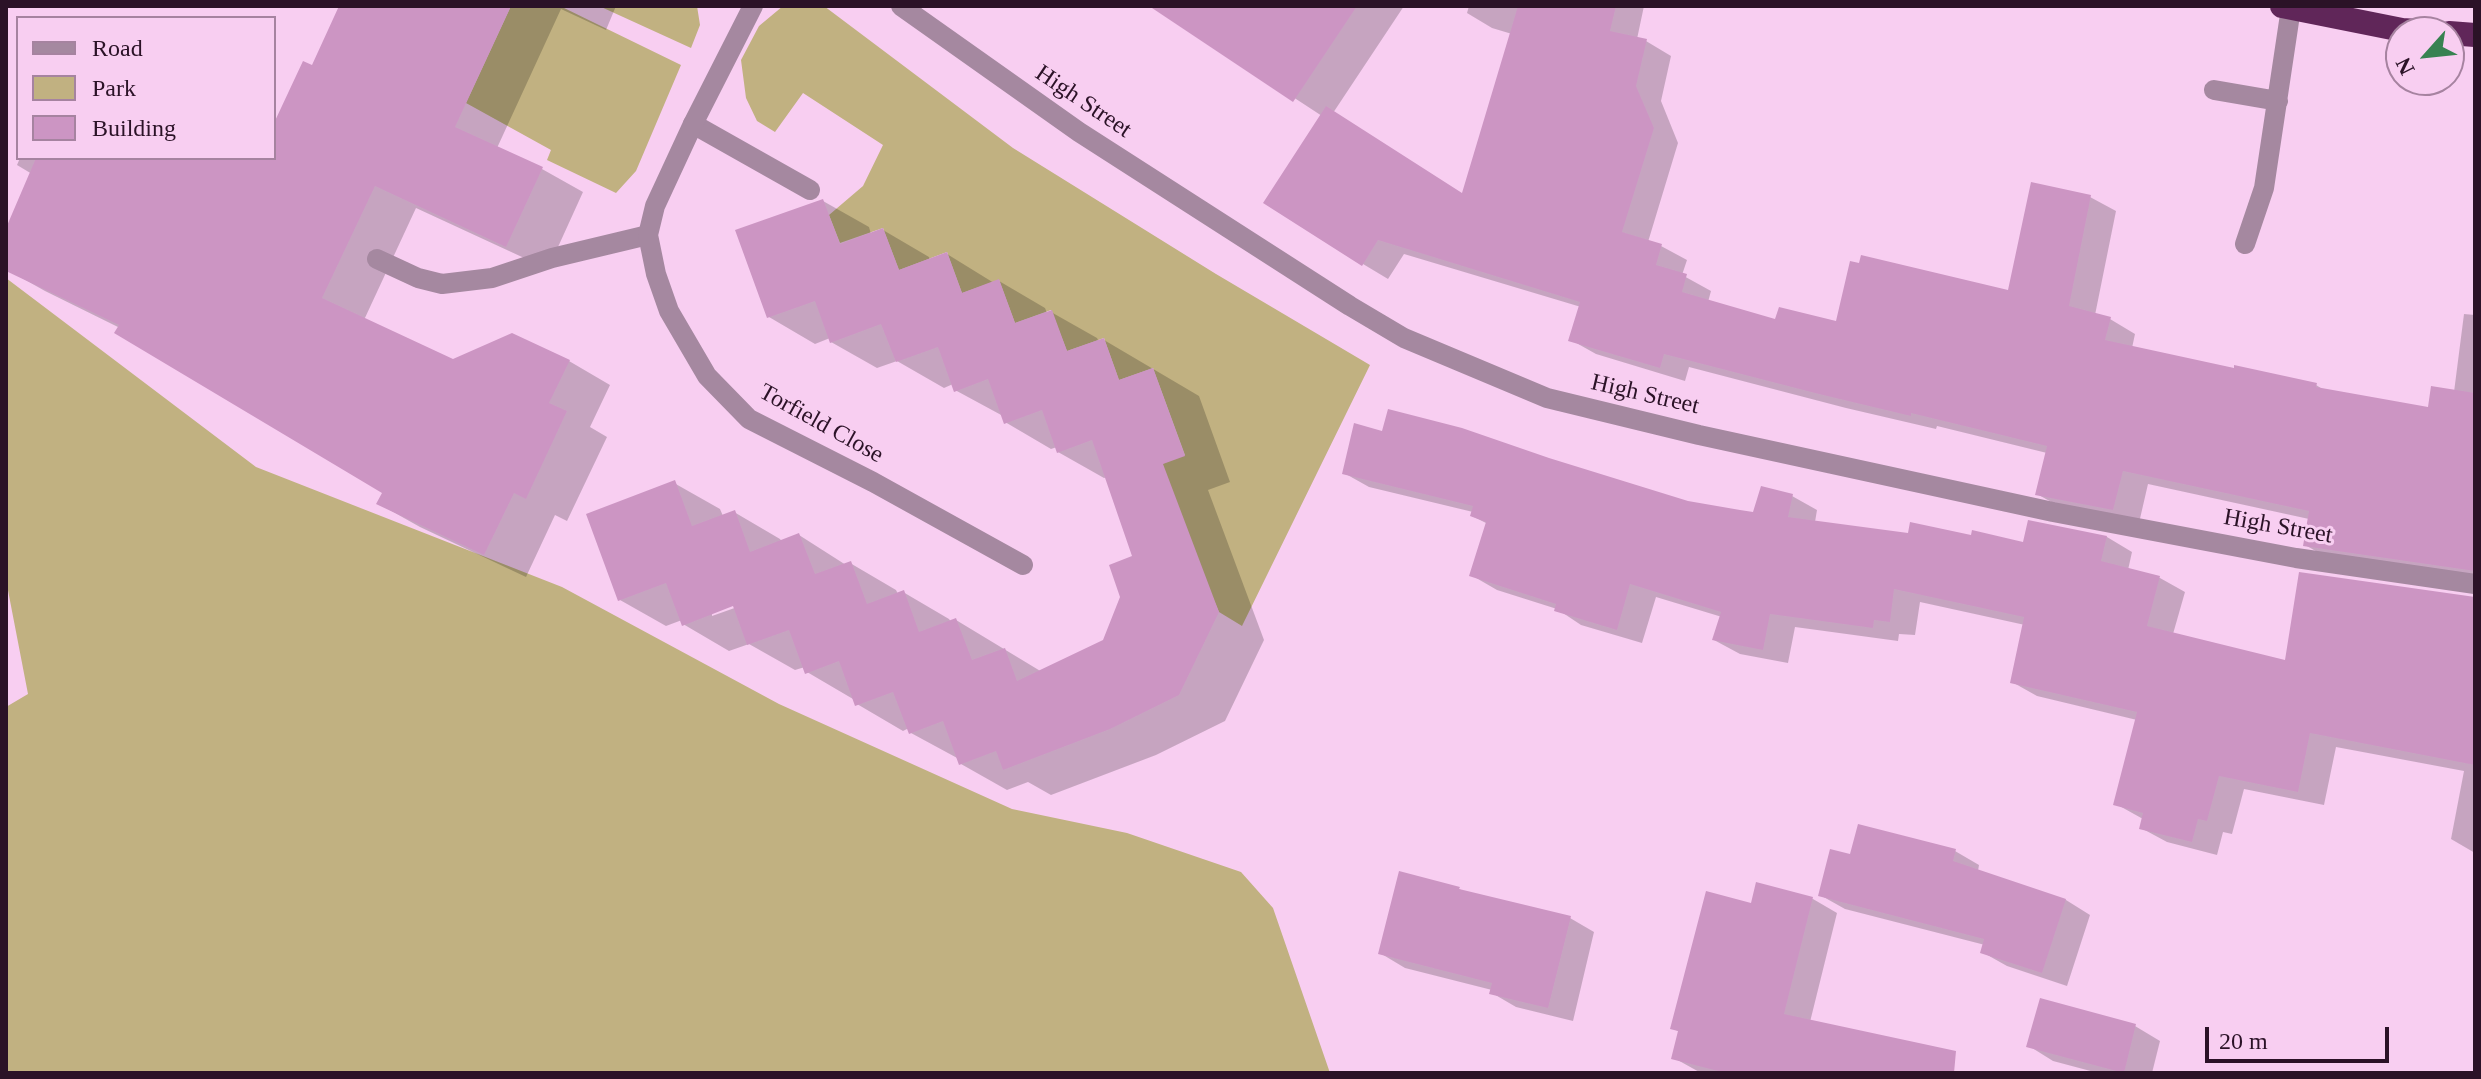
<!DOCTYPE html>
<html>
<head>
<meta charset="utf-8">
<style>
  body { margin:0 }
  #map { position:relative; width:2481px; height:1079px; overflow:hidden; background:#f8cef1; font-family:Georgia,serif }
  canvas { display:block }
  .frame { position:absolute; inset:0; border:8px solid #2b1227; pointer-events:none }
  .legend { position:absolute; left:16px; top:16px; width:260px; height:144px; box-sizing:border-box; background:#f8cef1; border:2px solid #a683a0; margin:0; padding:10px 14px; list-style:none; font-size:24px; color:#2b1227 }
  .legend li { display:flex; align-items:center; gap:16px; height:40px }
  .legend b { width:40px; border:2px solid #a683a0 }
  .north { position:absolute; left:2385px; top:16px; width:80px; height:80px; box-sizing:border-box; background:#f8cef1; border:2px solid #a683a0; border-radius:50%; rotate:243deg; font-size:22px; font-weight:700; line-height:32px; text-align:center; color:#2b1227 }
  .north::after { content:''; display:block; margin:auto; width:28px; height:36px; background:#378251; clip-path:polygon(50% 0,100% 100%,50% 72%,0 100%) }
  .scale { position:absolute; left:2205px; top:1027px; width:184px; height:36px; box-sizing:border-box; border:4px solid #2b1227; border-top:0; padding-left:10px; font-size:24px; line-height:28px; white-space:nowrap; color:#2b1227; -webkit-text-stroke:6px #f8cef1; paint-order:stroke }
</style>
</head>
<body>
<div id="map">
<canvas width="2481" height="1079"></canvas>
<div class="frame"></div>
<ul class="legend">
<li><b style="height:10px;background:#a588a0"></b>Road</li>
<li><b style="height:22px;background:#c1b181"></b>Park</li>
<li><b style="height:22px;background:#cc95c3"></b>Building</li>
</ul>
<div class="north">N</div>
<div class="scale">20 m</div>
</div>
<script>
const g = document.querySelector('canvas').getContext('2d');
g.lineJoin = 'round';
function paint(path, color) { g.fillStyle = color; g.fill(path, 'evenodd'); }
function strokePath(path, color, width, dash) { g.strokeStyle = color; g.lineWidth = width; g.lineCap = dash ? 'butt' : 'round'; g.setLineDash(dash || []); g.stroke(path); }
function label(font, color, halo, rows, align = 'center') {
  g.font = font + ' Georgia,serif'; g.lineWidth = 6; g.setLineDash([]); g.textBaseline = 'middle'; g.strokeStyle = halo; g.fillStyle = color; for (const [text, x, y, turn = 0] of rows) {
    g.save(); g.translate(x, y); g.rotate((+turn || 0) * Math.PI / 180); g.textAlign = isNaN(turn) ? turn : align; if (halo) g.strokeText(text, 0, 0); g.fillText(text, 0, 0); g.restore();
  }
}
paint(new Path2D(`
  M511,6H560L681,65L636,171L616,193L547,160L551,150L466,103Z
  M599,6H697L700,25L691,48Z
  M783,6H824L1013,148L1216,274L1370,365L1242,626L1219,612L1156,466L1185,455L1153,368L1119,380L1104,338L1067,351L1051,310L1015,323L999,280L962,293L947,252L899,270L883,228L840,243L829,215L863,186L883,145L803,93L775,132L757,121L746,98L741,60L759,26Z
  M6,278L256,467L562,587L779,704L1012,809L1127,833L1241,872L1273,908L1330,1073H6V707L28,694L6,580Z`), '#c1b181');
paint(new Path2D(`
  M341,6H616L606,30L561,9L497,148L542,169L583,192L548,269L416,208L364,320L453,361L512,335L569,361L610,385L590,427L607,437L567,521L555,515L526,577L420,527L379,504L385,493L120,328L45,291L6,269V233L32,174L17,165L20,158H274V128L313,68Z
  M1154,6H1404L1333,113L1464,195L1512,34L1492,28L1467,13L1469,6H1644L1637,39L1646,41L1671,56L1661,101L1678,143L1648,242L1661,246L1687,260L1682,275L1711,291L1708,302L1777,321L1838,324L2009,292L2090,197L2116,211L2095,315L2110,319L2135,334L2132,348L2316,385L2324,390L2429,409L2454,392L2464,314L2475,315V580L2330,559L2305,545L2309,519L2148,484L2139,523L2062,508L2037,494L2047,453L1937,426L1936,429L1846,408L1689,367L1685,381L1596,354L1571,340L1581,307L1404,254L1388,279L1363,264L1322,116Z
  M823,201L869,227L871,234L883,230L929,257L930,260L947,254L994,283L999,281L1045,308L1047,313L1051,312L1097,338L1099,342L1104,340L1199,396L1230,482L1208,490L1264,640L1225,721L1156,755L1051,795L1028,782L1007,790L961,764L959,759L911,733L909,728L903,731L857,704L853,699L807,672L805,667L795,670L749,644L729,651L683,624L682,620L666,626L620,600L674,483L720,509L723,516L734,512L780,539L782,542L799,535L846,565L850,563L896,590L898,594L903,592L949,619L951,622L956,620L1042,672L1105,641L1135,557L1107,477L1104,478L1058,452L1057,447L1051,449L1005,422L1003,416L955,390L953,384L944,388L897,361L877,368L831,342L830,338L815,344L769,317ZM742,601L743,605L712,616V612Z
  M1344,473L1688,503L1754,514L1792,496L1817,510L1815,522L1910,536L2024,545L2030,522L2107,537L2132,552L2128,570L2160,578L2185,592L2173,634L2286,663L2475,599V853L2451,839L2464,771L2336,747L2324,805L2244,789L2232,834L2223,832L2217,855L2167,842L2141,828L2143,819L2116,804L2137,720L2037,696L2012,682L2025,625L1920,602L1915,635L1899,634L1898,641L1795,627L1788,663L1740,654L1714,640L1722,617L1656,597L1642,643L1581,625L1557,609L1497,590L1471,575L1488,524L1472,516L1473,512L1369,487Z
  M1955,851L1979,865L1978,871L2066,900L2090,915L2067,986L2007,966L1982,952L1985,945L1845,909L1820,895L1851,857Z
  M1400,874L1459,889L1467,893L1570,918L1594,932L1573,1021L1516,1007L1492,993V990L1405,968L1380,953Z
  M1758,884L1813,899L1837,913L1810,1022L1913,1073H1701L1674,1058L1680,1032L1672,1028L1752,905Z
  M2041,1000L2135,1026L2160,1041L2152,1073H2098L2053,1061L2029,1046Z`), '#0003');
paint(new Path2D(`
  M339,6H511L455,127L543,167L506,247L375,186L322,298L453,359L512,333L570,360L549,403L567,411L526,499L514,493L484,555L376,504L382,493L114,333L119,325L6,271V228L36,158H274V123L303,61L312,65Z
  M1149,6H1357L1293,102Z
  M1518,6H1616L1610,31L1647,39L1636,86L1654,128L1622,232L1662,244L1656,265L1687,274L1682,292L1775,319L1779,307L1836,321L1850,261L1859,263L1861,255L2008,290L2031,182L2091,195L2069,306L2111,317L2105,340L2234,368V365L2317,383L2316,387L2428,407L2431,386L2475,393V571L2303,546L2309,511L2123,471L2113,510L2035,495L2047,446L1911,413V416L1819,394L1664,354L1660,368L1568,341L1580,302L1378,240L1362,266L1263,203L1326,106L1462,193Z
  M823,199L840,244L883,228L899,270L947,252L962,293L999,279L1015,323L1052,310L1067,351L1104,338L1119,380L1153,368L1185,456L1163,464L1219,612L1179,695L1110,729L1003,770L996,751L959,765L943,721L909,734L893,692L855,706L839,661L805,674L789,630L747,645L733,606L682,626L666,583L618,601L586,514L675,480L692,526L735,510L750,552L799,533L815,574L851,561L867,604L904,590L919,632L956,618L972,660L1005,648L1017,681L1103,640L1120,597L1109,565L1132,556L1092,440L1057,453L1042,410L1004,424L988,379L954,392L938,347L896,362L881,324L830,343L815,301L767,318L735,230Z
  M1388,409L1462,428L1549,458L1688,501L1740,510L1753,512L1761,486L1793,494L1788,517L1908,533L1910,522L1971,535L1972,530L2023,542L2028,520L2107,536L2101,561L2160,576L2147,626L2285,660L2299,572L2475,597V765L2310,733L2298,792L2219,776L2207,821L2198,819L2192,842L2139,829L2143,813L2113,805L2137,712L2010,683L2024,617L1894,589L1890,622L1874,620L1873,628L1770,614L1763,650L1712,640L1721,612L1630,584L1617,630L1554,611L1556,604L1469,576L1486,522L1470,516L1473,506L1342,474L1354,423L1382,431Z
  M1858,824L1956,849L1953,861L2066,899L2042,973L1980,953L1984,939L1818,896L1830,849L1850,854Z
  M1399,871L1460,887L1459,889L1571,916L1548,1008L1489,994L1492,983L1378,954Z
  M1756,882L1813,897L1784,1014L1956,1051L1954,1073H1726L1671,1059L1678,1031L1670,1029L1706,891L1751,903Z
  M2040,998L2136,1024L2124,1073L2026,1047Z`), '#cc95c3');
strokePath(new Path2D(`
  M2214,90L2278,101
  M693,124L810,190
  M2245,244L2264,188L2291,8
  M377,259L418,278L442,284L492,278L552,258L648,235`), '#a588a0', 20);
strokePath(new Path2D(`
  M753,6L693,124L655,206L648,235L656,274L669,311L707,376L749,419L873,482L1023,565
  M901,6L1079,132L1350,306L1404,338L1547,398L1699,435L2053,512L2296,558L2475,584`), '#a588a0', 20);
strokePath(new Path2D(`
  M2282,6L2402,30L2434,32
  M2449,33L2475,35`), '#602659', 24);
label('24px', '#2b1227', '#f8cef1', [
  ["High Street",1083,102,34],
  ["High Street",1645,395,13],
  ["Torfield Close",821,424,29],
  ["High Street",2278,527,10]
]);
</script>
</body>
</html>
